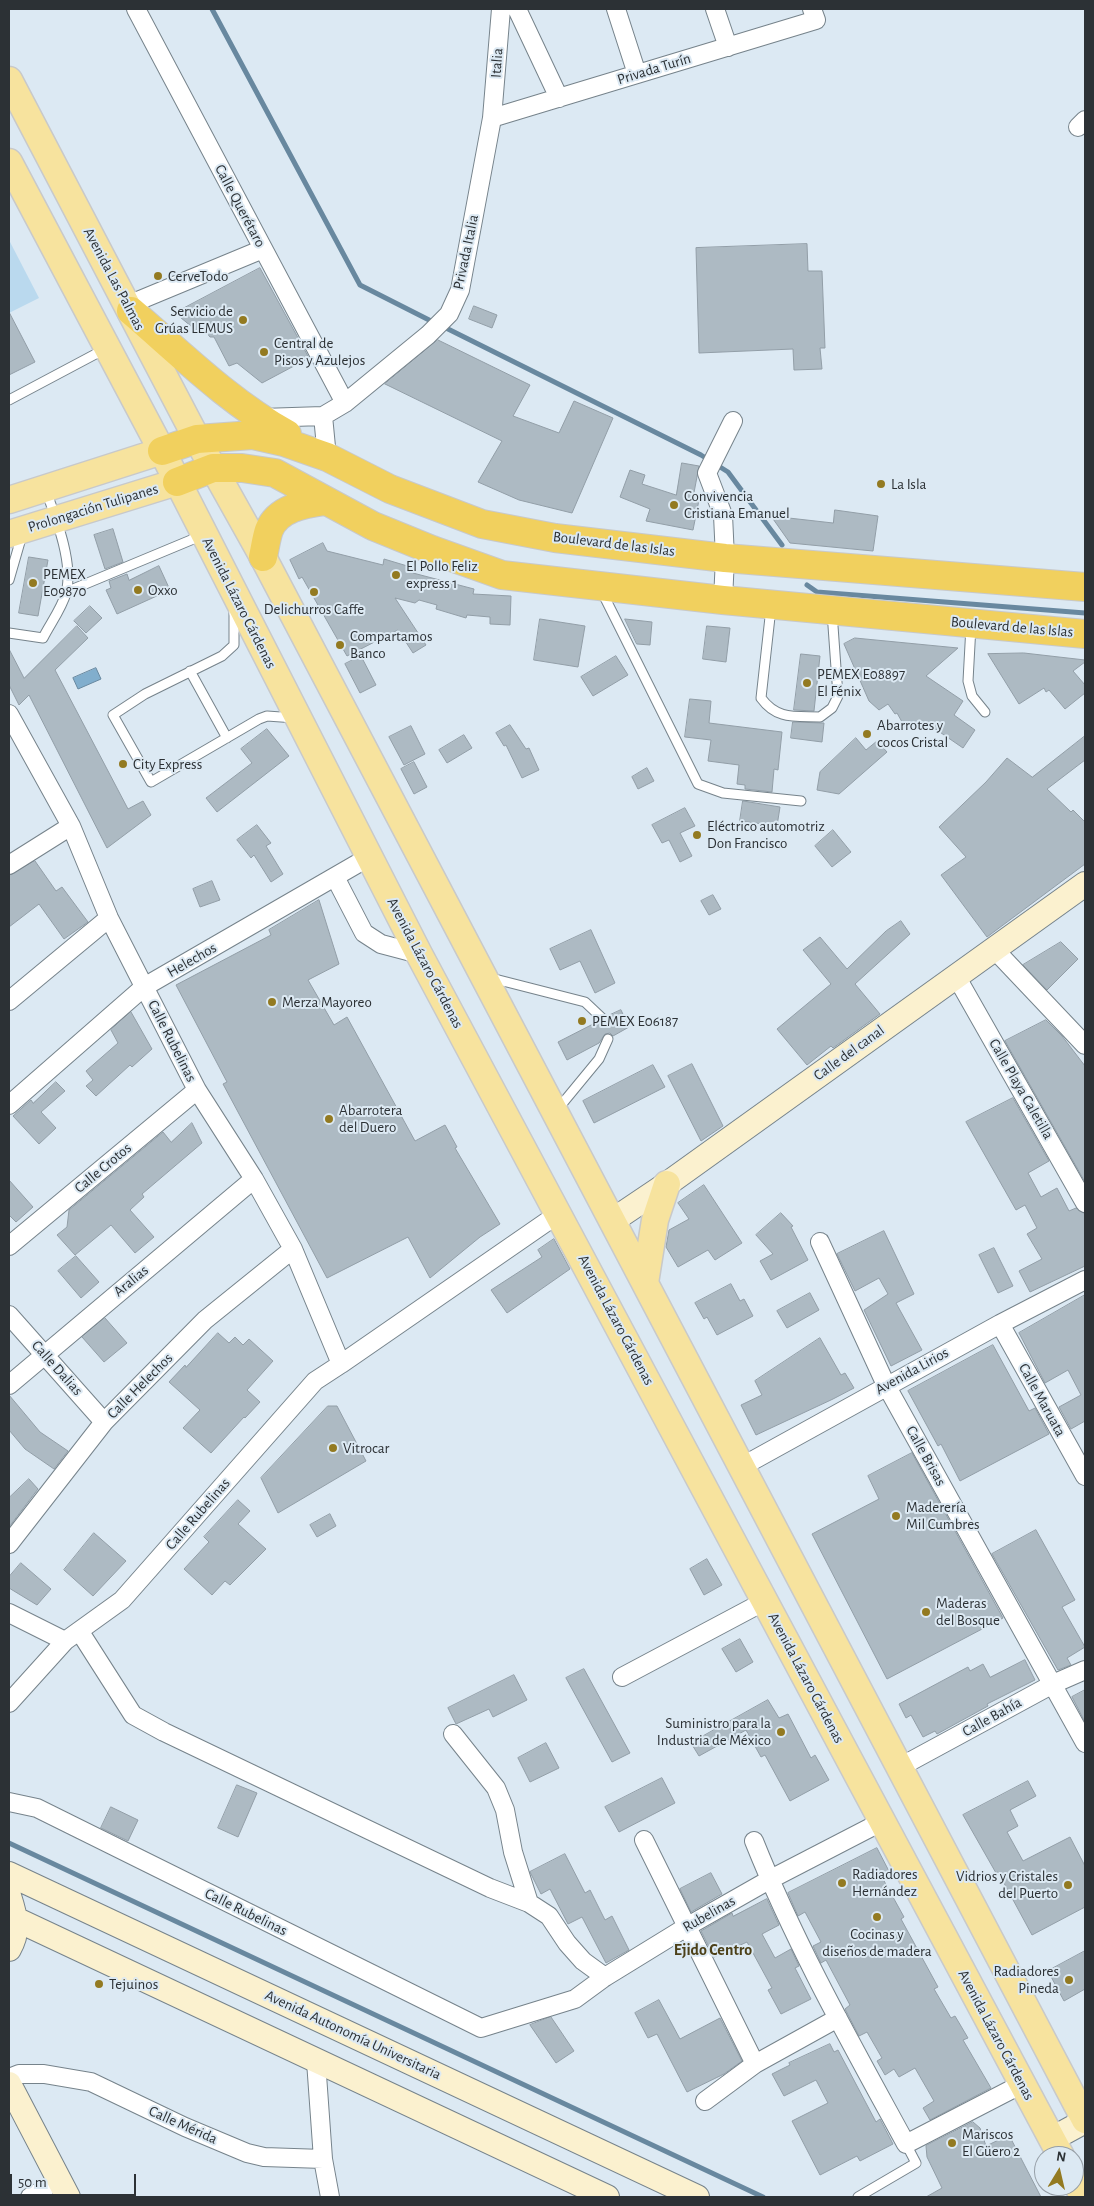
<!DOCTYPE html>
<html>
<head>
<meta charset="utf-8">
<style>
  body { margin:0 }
  #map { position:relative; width:1094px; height:2206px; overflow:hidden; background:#dce9f3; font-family:"Alegreya Sans",sans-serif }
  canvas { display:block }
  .frame { position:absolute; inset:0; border:10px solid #2c3135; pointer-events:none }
  .north { position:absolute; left:1034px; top:2146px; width:50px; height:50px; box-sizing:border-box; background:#dce9f3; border:1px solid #969fa7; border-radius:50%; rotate:9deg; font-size:14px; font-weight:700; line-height:20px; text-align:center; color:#2c3135 }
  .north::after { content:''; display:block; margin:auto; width:18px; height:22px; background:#937a21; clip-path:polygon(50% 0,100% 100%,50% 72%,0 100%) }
  .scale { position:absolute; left:10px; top:2174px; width:126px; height:22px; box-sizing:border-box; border:2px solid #2c3135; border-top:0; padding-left:6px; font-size:15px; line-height:18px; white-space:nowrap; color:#2c3135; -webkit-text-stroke:4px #dce9f3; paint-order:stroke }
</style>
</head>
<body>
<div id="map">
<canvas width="1094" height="2206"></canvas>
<div class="frame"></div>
<div class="north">N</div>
<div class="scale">50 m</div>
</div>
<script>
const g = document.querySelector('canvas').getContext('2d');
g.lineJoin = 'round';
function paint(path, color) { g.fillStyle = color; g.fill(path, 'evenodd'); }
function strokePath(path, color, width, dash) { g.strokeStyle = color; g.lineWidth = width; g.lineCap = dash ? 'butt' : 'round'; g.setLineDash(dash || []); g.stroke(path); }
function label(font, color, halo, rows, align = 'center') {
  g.font = font + ' "Alegreya Sans",sans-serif'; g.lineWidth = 4; g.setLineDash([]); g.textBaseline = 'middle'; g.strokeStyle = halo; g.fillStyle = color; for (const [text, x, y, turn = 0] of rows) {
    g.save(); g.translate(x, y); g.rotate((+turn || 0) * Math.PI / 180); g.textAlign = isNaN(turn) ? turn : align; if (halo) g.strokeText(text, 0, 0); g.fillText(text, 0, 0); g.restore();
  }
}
paint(new Path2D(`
  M9,240L39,298L9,313Z`), '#bad9ee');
const water = new Path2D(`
  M96,668L101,679L78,689L73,678Z`);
paint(water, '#81aecd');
strokePath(water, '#68889f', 1);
strokePath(new Path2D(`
  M212,9L360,285L435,323
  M442,326L701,455L728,472L782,545
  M807,585L817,592L1085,613
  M9,1843L763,2197`), '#68889f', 5);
const building = new Path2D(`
  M807,244L808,271H822L825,348H820L822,369L794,370L793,349L699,353L696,248Z
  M260,268L309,358L262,383L237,363L229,366L214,337H210L203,328L197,331L175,313Z
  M474,306L497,315L492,328L469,319Z
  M9,312L35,362L9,375Z
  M438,340L530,385L513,416L559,433L574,401L613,418L572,513L519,500L478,482L502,441L385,384Z
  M682,463L699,466L693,498L699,500L693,530L646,521L650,509L620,497L630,470L645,475L642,484L676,495Z
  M835,510L878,516L873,551L790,543L771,516L833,523Z
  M113,529L123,562L105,569L94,535Z
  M323,543L327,551L383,565L384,559L414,568L413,573L474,589L473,594L511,596L510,625L490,624V617L467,615L466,618L436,609L437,605L419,600L415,603L395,598L426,645L413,653L398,630L347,656L302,577L299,579L290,560Z
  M29,557L48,560L38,616L19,613Z
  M159,566L170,590L117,614L106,590L111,588L109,581L127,574L129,580Z
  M90,606L102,618L86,633L74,621Z
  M540,619L585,626L578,667L534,660Z
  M625,619L652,622L650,645L637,644Z
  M77,626L88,638L55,670L128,809L143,801L151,815L107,848L29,695L19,705L9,685V649L24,678Z
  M707,626L730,628L726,662L703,659Z
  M855,638L958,648L926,676L963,701L954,715L975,730L963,748L931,726L929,730L915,722L906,729L897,713L895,714L888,704L879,710L869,701L844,644Z
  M1024,653L1085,660V662L1073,671L1085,685V693L1065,709L1049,690L1046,692L1044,688L1019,704L988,654Z
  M801,654L820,656L814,711L794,710Z
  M361,656L376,685L360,693L345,664Z
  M616,656L628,675L593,696L581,677Z
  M690,699L711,701L709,723L782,732L778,770L774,769L772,792L745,789V785L737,784L739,765L708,761L711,740L685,737Z
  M793,722L824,723L822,742L791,738Z
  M510,725L526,749L529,748L539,770L522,778L506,745L504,746L496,733Z
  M411,726L425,754L404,765L389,737Z
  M267,729L289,756L217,812L206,798L252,763L241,749Z
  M464,735L472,748L447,763L439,750Z
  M1085,736V760L1047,789L1071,812L1073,810L1085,822V864L987,937L941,875L966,857L939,827L986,782L1007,758L1032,777Z
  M856,738L866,750L877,741L887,752L839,794L817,790L820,772Z
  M414,762L427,787L414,794L401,769Z
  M647,768L654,781L638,789L632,777Z
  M743,801L780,807L777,826L740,821Z
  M685,808L695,826L680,833L692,856L680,862L669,840L662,843L652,825Z
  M257,825L271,843L266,846L283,874L271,882L254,855L251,858L237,840Z
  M833,830L851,852L832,867L815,846Z
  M35,861L56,891L62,887L88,922L64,939L39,904L9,927V876Z
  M212,881L220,900L200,907L193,889Z
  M713,895L721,909L709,915L701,901Z
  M319,900L339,964L308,980L334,1025L347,1017L415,1141L445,1125L457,1147L455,1148L500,1224L480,1237L430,1278L408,1237L327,1278L223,1084L227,1082L176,985L271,935L269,930Z
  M901,921L910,934L855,984L880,1014L833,1048L831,1046L807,1065L777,1029L831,984L803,950L820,937L847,969L886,931Z
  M591,930L615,983L595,993L580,961L560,970L550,949Z
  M1061,942L1078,959L1047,990L1023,965Z
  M621,1010L629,1027L613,1036L610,1033L605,1034L599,1043L567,1060L558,1042L597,1022L605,1025L609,1021L608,1016Z
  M131,1012L152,1049L132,1067L130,1065L96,1096L86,1086L93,1080L86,1071L118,1043L111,1030Z
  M1046,1020L1062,1036L1085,1066V1182L1005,1041Z
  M692,1064L723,1126L701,1141L668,1076Z
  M653,1065L665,1087L594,1123L583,1101Z
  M56,1082L65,1091L41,1112L56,1128L39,1144L13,1116L31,1100L33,1103Z
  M1013,1098L1049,1161L1028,1173L1041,1197L1057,1188L1069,1211L1076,1208L1085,1214V1266L1030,1292L1019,1271L1042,1259L1027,1234L1037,1228L1025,1205L1016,1210L966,1122Z
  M192,1123L202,1143L142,1194L144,1197L130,1210L154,1237L135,1253L111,1225L75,1255L57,1235L67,1227L69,1210L163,1132L171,1142Z
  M9,1180L33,1207L16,1222L9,1215Z
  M704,1185L742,1243L715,1260L708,1250L678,1267L666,1247L669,1230L689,1219L678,1203Z
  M781,1213L793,1226L791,1227L808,1260L771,1280L760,1261L773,1254L756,1235Z
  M884,1231L914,1294L896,1303L922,1350L891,1366L864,1310L888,1294L879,1278L855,1291L837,1254Z
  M554,1239L570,1269L507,1313L491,1290L542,1257L538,1250Z
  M994,1248L1013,1286L998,1293L979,1255Z
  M76,1256L99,1282L81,1298L58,1271Z
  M731,1284L740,1301L744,1299L753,1316L717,1335L707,1317L704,1319L695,1303Z
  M810,1293L819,1310L787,1328L777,1311Z
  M1085,1295V1421L1071,1429L1059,1407L1081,1395L1068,1370L1045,1383L1019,1333Z
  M105,1318L127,1343L104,1362L82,1337Z
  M218,1333L229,1343L235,1337L243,1345L249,1339L273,1361L247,1390L260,1402L245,1418L244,1417L211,1453L183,1428L200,1410L169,1382L185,1365L186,1367Z
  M820,1338L841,1375L845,1373L854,1388L833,1399L756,1435L741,1405L762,1395L755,1381Z
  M993,1345L1029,1411L1035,1408L1049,1434L960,1481L941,1444L938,1446L908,1391Z
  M9,1395L40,1432L68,1451L54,1469L25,1449L9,1430Z
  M328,1406H337L366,1461L278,1513L261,1478Z
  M912,1453L1003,1618L887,1679L812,1534L879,1499L868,1476Z
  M29,1479L38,1489L9,1527V1498Z
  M238,1500L250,1511L238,1524L266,1549L230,1585L225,1581L212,1595L184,1569L209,1542L204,1537Z
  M330,1514L336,1526L317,1537L310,1525Z
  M1036,1530L1075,1600L1062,1607L1085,1647L1067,1658L1071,1665L1058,1670L992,1554Z
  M94,1533L126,1561L93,1596L64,1570Z
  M707,1559L722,1585L704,1595L690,1569Z
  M21,1563L51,1589L37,1605L9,1588V1577Z
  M740,1639L753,1662L736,1672L722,1649Z
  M1025,1660L1035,1680L987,1704L988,1706L937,1734L935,1731L923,1737L911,1715L906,1718L899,1704L968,1667L970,1671L983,1664L990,1677Z
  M584,1669L630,1753L612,1762L566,1678Z
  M514,1675L527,1700L493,1717L489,1709L456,1724L448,1708Z
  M1085,1690V1722L1072,1697Z
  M768,1700L779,1718L788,1714L811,1758L815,1755L829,1780L790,1801L765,1755L761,1757L746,1730L699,1756L691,1743Z
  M546,1743L559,1768L530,1782L518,1758Z
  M662,1778L675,1803L619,1832L605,1807Z
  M1028,1781L1036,1796L1010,1810L1018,1826L1007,1832L1023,1861L1070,1837L1085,1866V1907L1032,1935L998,1872L996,1873L963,1815Z
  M237,1785L257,1793L238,1837L218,1828Z
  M111,1807L138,1820L128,1841L101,1828Z
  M877,1848L891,1875L883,1879L904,1917L901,1919L938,1987L934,1989L951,2018L955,2016L968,2038L963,2040L991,2088L930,2120L923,2108L934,2101L915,2068L899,2077L894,2069L885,2075L877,2061L882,2058L867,2032L859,2036L845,2009L850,2005L826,1960L821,1963L813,1946L821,1942L805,1912L798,1916L788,1893Z
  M565,1854L585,1893L590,1890L605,1920L612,1916L629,1950L606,1963L582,1917L568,1924L550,1889L541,1894L530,1872Z
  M711,1873L722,1894L691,1912L680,1889Z
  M767,1899L779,1925L762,1934L775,1958L791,1949L799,1966L795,1968L811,1999L781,2014L768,1990L772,1988L747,1942L714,1957L701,1931L732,1913L733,1916Z
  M1085,1951V1989L1064,2001L1048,1971Z
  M659,2000L680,2039L720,2018L742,2061L724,2074L687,2092L657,2034L648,2038L635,2013Z
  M551,2017L574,2051L556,2063L530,2025Z
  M830,2044L834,2052L838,2050L876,2122L880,2119L893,2144L860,2161L857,2156L820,2175L792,2121L828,2103L816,2080L784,2096L772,2074L790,2065L789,2063Z
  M973,2122L980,2128L986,2146L1009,2135L1041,2197H926L942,2188L927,2157L926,2146Z`);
paint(building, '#adbac3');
strokePath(building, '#929ea7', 1);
const lane = new Path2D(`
  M9,400L105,349
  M9,580L22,535
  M66,592L203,535
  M602,592L698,784L723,793L801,801
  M771,608L761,698C777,720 795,716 820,717L832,708L838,696L832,612
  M234,609V645L222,656L145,694L113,715L151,782L259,719L267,716L295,718
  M971,626L968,681L972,696L985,712
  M9,633L43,638C50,624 62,608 66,593C74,564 56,518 46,491
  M190,671L227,738
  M491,978L585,1002L603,1019
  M557,1110L599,1059L608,1039
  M858,2197L916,2163L906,2144`);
const street = new Path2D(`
  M136,9L345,403
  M517,9L559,98
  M616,9L637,74
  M715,9L728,47
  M492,118L816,20L812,9
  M1078,127L1085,120
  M128,305L263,249
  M323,416L327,457
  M262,418L323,416L345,403L428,335L449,314L460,290L492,118L501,9
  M723,600L725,558L723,515L707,473L733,421
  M9,714L71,826L109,918L197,1090L254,1179L293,1249L341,1364L315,1381L122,1600L65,1641L9,1703
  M9,865L71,826
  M335,877L364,933L381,944L419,954
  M994,949L1085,1045
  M956,976L1085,1203
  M9,1001L109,918
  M9,1105L144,987L369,857
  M820,1242L886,1385L1085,1743
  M9,1246L197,1090
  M9,1315L104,1422
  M1000,1324L1085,1476
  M341,1364L558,1214
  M9,1385L254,1179
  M741,1467L1000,1324L1085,1280
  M9,1544L104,1422L205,1320L293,1249
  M9,1613L65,1641
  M80,1632L133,1715L164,1732L490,1888L529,1903L549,1916L567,1943L583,1961L605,1977
  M622,1677L765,1601
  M453,1734L496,1788L505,1810L513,1852L529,1903
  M900,1767L1053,1684L1085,1670
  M9,1802L37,1808L481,2028L575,1999L605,1977L688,1926L769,1880L883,1821
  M644,1840L755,2064
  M754,1841C796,1946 852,2045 906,2144L1022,2084
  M316,2061L323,2159
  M9,2078L19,2074H44L91,2082L185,2127L247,2153L264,2157L323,2159L330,2197
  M705,2101L755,2064L838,2018
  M30,2197L45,2189`);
const secondary = new Path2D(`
  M612,1221L667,1184L1085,884
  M9,1874L697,2197
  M9,1896C15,1915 20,1930 9,1949
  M9,1916L607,2197
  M9,2084L68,2197
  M1052,2139L1085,2121`);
const primary = new Path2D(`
  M9,80L197,439L263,557L1085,2120
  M9,162L162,451L419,954L1061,2156
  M9,500L162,451
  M9,534L177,482
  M645,1283L655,1220L667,1184
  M1074,2180L1084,2197`);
const highway = new Path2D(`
  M131,311C181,354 229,402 287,434
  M162,451L197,439L253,435L284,442L327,457L390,489L482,524L555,538L725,558L1085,587
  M177,482L213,468H242L275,473L373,526L432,550L502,575L723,600L1085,634
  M263,557C265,548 266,539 269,530C278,508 304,504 325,501`);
strokePath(lane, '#76838b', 11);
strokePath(street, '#76838b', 20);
strokePath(secondary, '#76838b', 26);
strokePath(primary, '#c8c9ca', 29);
strokePath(highway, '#c8c9ca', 30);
strokePath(lane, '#fff', 9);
strokePath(street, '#fff', 18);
strokePath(secondary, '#fbf1cf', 24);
strokePath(primary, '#f7e39e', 26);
strokePath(highway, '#f1d05e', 28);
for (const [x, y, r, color] of [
  [158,276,5,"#937a21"],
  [243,320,5,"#937a21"],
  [264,352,5,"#937a21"],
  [881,484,5,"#937a21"],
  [674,505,5,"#937a21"],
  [396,575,5,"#937a21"],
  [33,583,5,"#937a21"],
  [138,590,5,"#937a21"],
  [314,592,5,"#937a21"],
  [340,645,5,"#937a21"],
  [807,683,5,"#937a21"],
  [867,734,5,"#937a21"],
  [123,764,5,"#937a21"],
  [697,835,5,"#937a21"],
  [272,1002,5,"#937a21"],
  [582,1021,5,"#937a21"],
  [329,1119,5,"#937a21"],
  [333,1448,5,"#937a21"],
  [896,1516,5,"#937a21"],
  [926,1612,5,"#937a21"],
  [781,1732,5,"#937a21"],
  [842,1883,5,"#937a21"],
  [1068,1885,5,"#937a21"],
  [877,1917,5,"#937a21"],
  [1069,1980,5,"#937a21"],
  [99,1984,5,"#937a21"],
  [952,2143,5,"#937a21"]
]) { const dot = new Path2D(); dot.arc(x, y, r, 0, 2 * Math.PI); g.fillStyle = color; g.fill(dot); strokePath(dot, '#dce9f3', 2); }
label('15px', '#2c3135', '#dce9f3', [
  ["Italia",497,63,-86],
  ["Privada Turín",654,69,-17],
  ["Calle Querétaro",240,206,62],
  ["Privada Italia",466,252,-78],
  ["Avenida Las Palmas",114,279,62],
  ["Prolongación Tulipanes",93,508,-17],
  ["Boulevard de las Islas",614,544,7],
  ["Avenida Lázaro Cárdenas",239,603,63],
  ["Boulevard de las Islas",1012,627,5],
  ["Helechos",192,960,-30],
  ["Avenida Lázaro Cárdenas",425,963,62],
  ["Calle Rubelinas",172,1041,63],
  ["Calle del canal",849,1053,-36],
  ["Calle Playa Caletilla",1021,1089,60],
  ["Calle Crotos",103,1168,-40],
  ["Aralias",131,1281,-40],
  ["Avenida Lázaro Cárdenas",616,1320,62],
  ["Calle Dalias",57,1368,48],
  ["Avenida Lirios",912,1371,-29],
  ["Calle Helechos",140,1386,-45],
  ["Calle Maruata",1042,1400,61],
  ["Calle Brisas",926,1456,61],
  ["Calle Rubelinas",198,1514,-49],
  ["Avenida Lázaro Cárdenas",806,1678,62],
  ["Calle Bahía",992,1717,-29],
  ["Calle Rubelinas",246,1912,26],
  ["Rubelinas",709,1914,-30],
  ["Avenida Autonomía Universitaria",353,2035,25],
  ["Avenida Lázaro Cárdenas",996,2035,62],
  ["Calle Mérida",183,2125,24]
]);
label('15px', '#2c3135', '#dce9f3', [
  ["CerveTodo",168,276],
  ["Servicio de",233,311,"right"],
  ["Grúas LEMUS",233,328,"right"],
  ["Central de",274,343],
  ["Pisos y Azulejos",274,360],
  ["La Isla",891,484],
  ["Convivencia",684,496],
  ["Cristiana Emanuel",684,513],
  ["El Pollo Feliz",406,566],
  ["express 1",406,583],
  ["PEMEX",43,574],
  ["E09870",43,591],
  ["Oxxo",148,590],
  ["Delichurros Caffe",314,609,"center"],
  ["Compartamos",350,636],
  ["Banco",350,653],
  ["PEMEX E08897",817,674],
  ["El Fénix",817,691],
  ["Abarrotes y",877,725],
  ["cocos Cristal",877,742],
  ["City Express",133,764],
  ["Eléctrico automotriz",707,826],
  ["Don Francisco",707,843],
  ["Merza Mayoreo",282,1002],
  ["PEMEX E06187",592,1021],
  ["Abarrotera",339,1110],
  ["del Duero",339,1127],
  ["Vitrocar",343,1448],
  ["Maderería",906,1507],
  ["Mil Cumbres",906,1524],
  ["Maderas",936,1603],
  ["del Bosque",936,1620],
  ["Suministro para la",771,1723,"right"],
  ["Industria de México",771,1740,"right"],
  ["Radiadores",852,1874],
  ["Hernández",852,1891],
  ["Vidrios y Cristales",1058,1876,"right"],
  ["del Puerto",1058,1893,"right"],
  ["Cocinas y",877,1934,"center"],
  ["diseños de madera",877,1951,"center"],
  ["Radiadores",1059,1971,"right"],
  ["Pineda",1059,1988,"right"],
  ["Tejuinos",109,1984],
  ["Mariscos",962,2134],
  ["El Güero 2",962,2151]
], 'left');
label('bold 16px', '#4c4018', '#dce9f3', [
  ["Ejido Centro",713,1950]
]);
</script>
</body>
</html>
